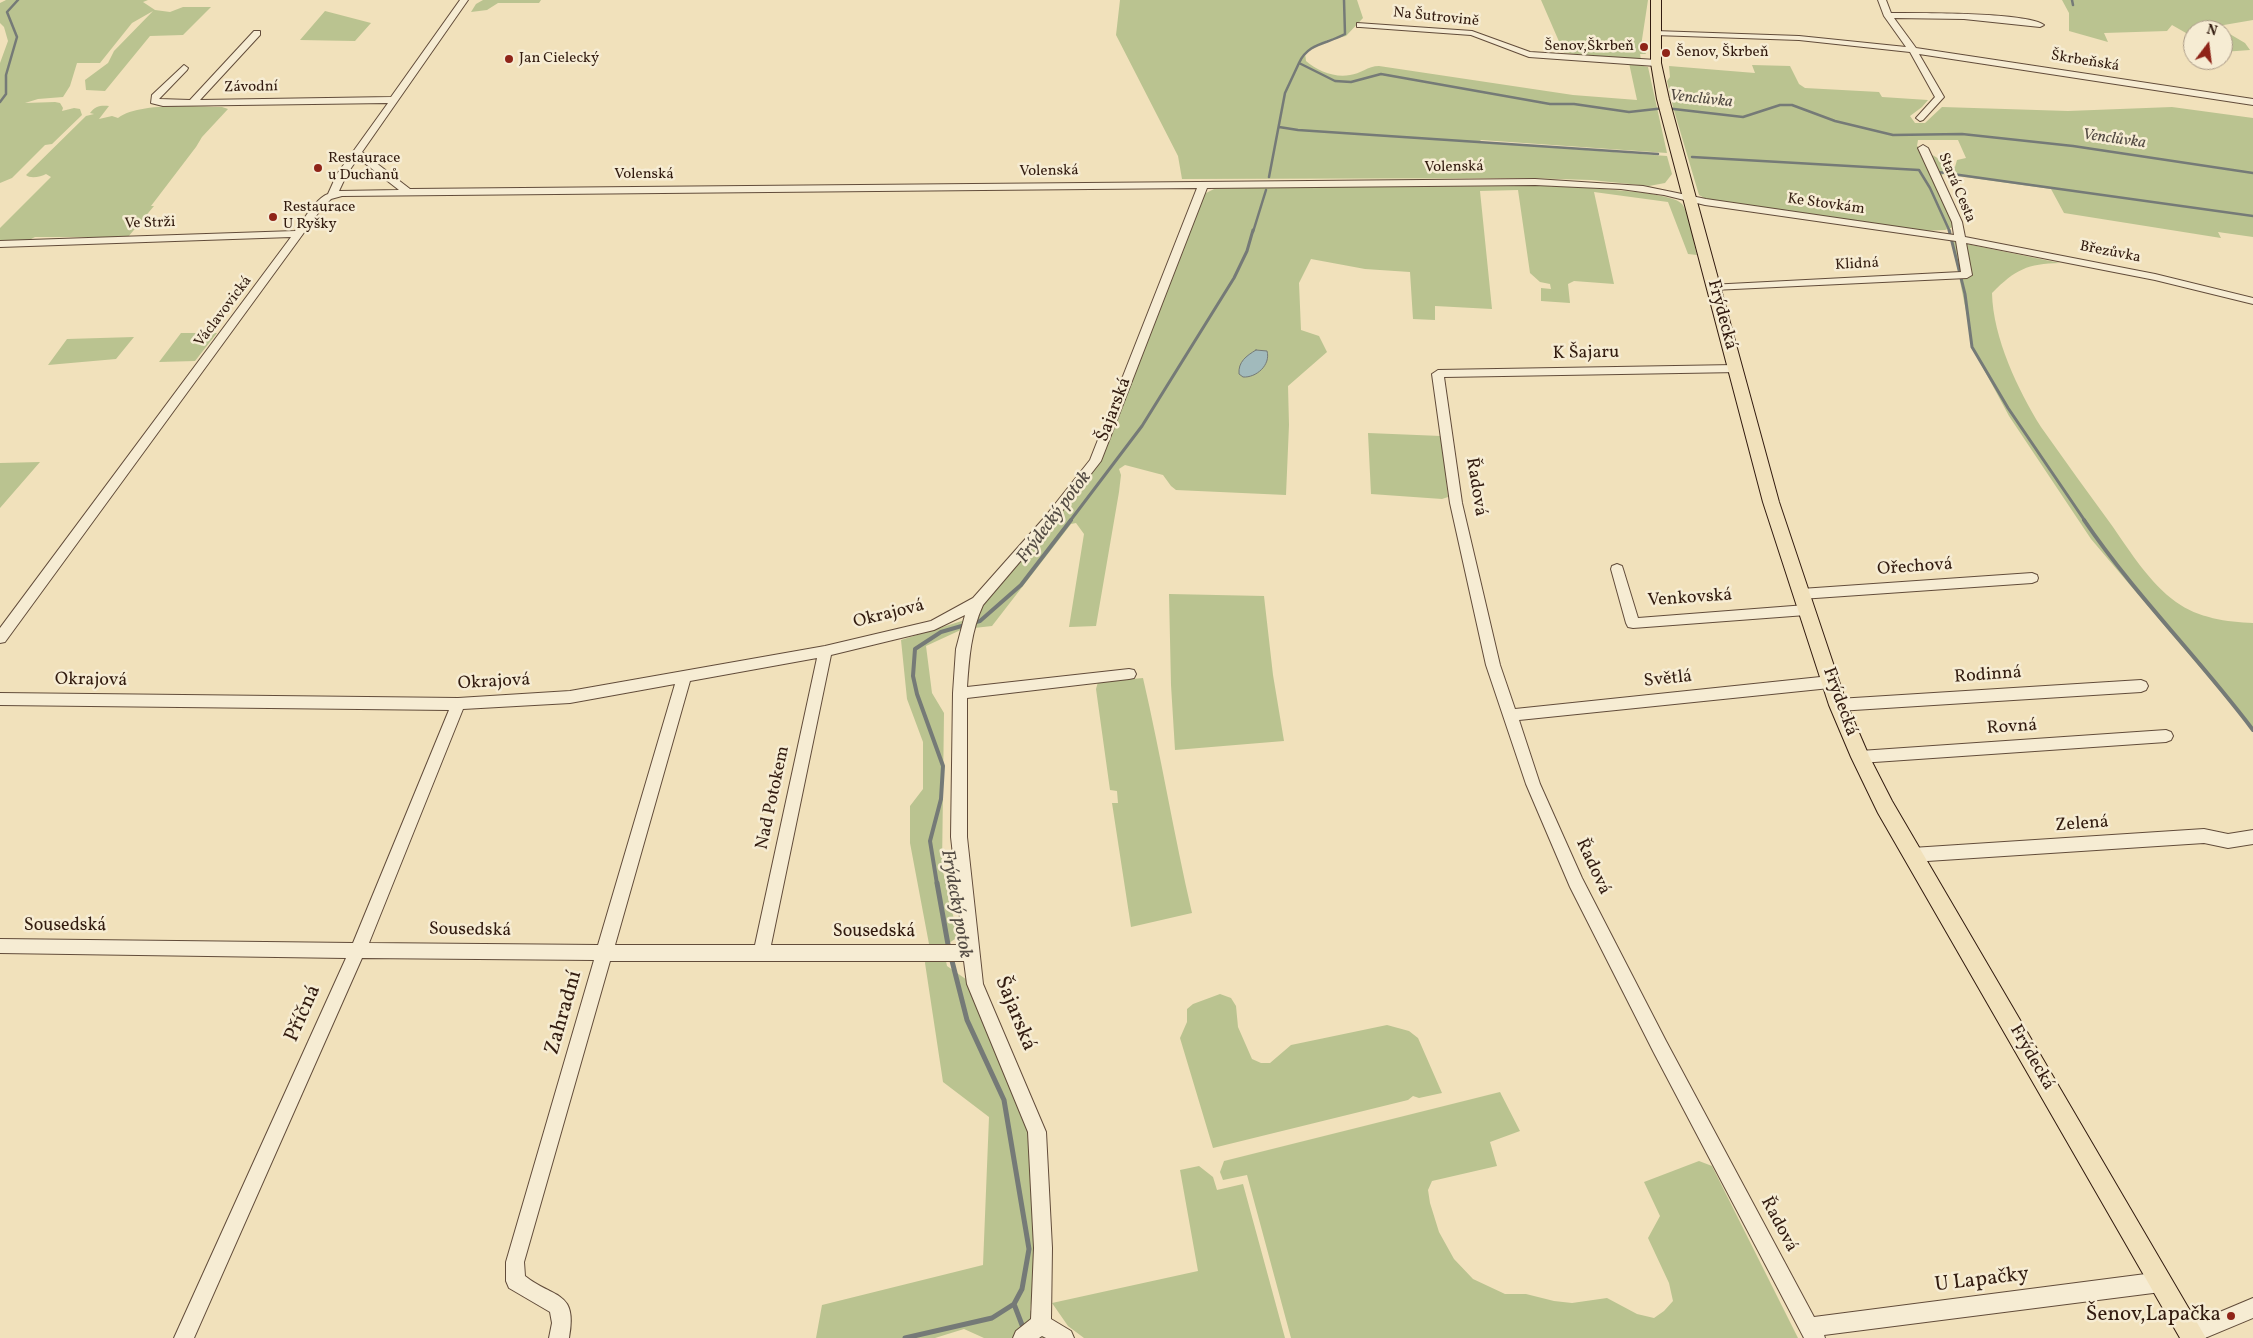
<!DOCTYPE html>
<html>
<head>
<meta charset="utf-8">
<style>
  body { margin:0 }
  #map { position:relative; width:2253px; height:1338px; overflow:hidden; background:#f1e1bb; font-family:Vollkorn,serif }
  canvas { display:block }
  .north { position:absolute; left:2183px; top:20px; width:50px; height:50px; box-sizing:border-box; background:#f6ecd3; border:1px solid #a89885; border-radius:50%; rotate:15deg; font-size:14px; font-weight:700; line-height:20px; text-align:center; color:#321b0f }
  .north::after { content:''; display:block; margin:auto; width:18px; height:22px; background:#8f2418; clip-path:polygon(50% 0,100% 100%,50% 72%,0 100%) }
</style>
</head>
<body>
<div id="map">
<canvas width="2253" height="1338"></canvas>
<div class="north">N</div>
</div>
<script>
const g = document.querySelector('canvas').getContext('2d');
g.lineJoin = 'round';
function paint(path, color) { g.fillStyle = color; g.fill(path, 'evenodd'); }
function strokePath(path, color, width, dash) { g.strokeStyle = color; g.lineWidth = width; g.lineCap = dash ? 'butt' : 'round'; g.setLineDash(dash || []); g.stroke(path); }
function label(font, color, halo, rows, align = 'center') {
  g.font = font + ' Vollkorn,serif'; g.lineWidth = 5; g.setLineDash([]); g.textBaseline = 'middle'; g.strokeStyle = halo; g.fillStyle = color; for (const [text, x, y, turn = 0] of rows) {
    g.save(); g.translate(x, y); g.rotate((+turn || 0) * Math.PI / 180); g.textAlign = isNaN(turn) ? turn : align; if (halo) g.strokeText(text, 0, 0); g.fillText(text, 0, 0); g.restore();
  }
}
paint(new Path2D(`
  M6,0H148L143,2L155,10L170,12L183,7H211L183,35L150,36L105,91L86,90L85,80L108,63L114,51L153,11L132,23L100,63H77L70,86L63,97L38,99L25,103L55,102L60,103L63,108L62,111L74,108L80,109L82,115L52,144L45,145L12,178L0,183V63L8,41L4,27L0,23V3Z
  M483,0H541L539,3H498L487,10L471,12L476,4Z
  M1120,0H1357L1363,18L1346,36L1327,40L1305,53L1306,61C1317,71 1335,78 1350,75C1360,74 1368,66 1379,66L1573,95L1637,100L1629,63L1648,67L1667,153L1481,140L1479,142L1667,156L1672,174L1665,183L1649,186L1591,180L1525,178L1182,179L1178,156L1116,35Z
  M1541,0H1648L1641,46L1646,54H1640L1641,60L1564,53Z
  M2062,0H2253V20L2218,26L2223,30H2193V37L2172,25L2167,31L2104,33L2108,42L2069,31V13Z
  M325,11L371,23L355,41L300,40Z
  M2223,30L2245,43L2250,50L2223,52Z
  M1752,65L1790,66L1799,84L1805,88L1879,92L1882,97L1928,100L1922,107L1910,116L1915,123H1925L1942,107L2068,111L2172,107L2253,118V237L2218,232L2221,238L2064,213L2051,189L1943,174L1935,183L1953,221V227L1945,230L1923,231L1706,199L1699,195L1673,107L1667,81L1670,77L1669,66L1755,73ZM1918,140H1958L1966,158L1957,160L1955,167L1946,163L1917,146Z
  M109,106L99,119L112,116L118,118C138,102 196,107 222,107L228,109L202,137L196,147L151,206H154L128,237H35L29,240L0,241V228L51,177L46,174C41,177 30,179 26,175L86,116L94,114L90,113C95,106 101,105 109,106Z
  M1546,186C1567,187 1671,190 1682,204C1688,211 1694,244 1697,255L1688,254L1668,202L1594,192L1614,284L1574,281L1568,284L1570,303L1541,301V288L1551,289L1550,284L1540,282L1530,273L1518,190L1480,191L1492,309L1435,306V320L1413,319L1410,272L1365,269L1311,259L1299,283L1301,330L1319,336L1327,352L1288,386L1289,425L1286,495L1176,490L1171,486L1163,475L1125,465L1119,469L1121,475L1119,492L1096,626L1069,627L1084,534L1076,523L1071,524L992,626L974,628L976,619L984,604L1099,462L1204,194L1214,189L1286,187Z
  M1952,241L2060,263C2027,264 2016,269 1992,293C1993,338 2018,390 2041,427C2065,461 2089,494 2113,527C2131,553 2150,583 2176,602C2198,618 2227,622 2253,623V730L2091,539L2009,416L1974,351Z
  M181,333H217L195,361L159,362Z
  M134,337L116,359L48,365L67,339Z
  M1368,433L1441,436L1448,497L1442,499L1371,494Z
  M40,462L0,508V463Z
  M1169,594L1264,596L1273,675L1284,741L1175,750L1171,685Z
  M965,620V628L926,646L932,693L944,713L942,867L958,937L943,947L947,966L970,982L1029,1133L1037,1263L1030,1310L1053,1338H984L964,1329L935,1338H816L822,1305L983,1265L989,1117L943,1082L925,963L929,944L910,843V806L923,789V742L907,699L901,640Z
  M1143,678C1161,756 1174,835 1192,913L1131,927L1112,803H1118L1117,791L1110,790L1096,689L1098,682Z
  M1220,994L1231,998L1236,1006L1238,1027L1252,1059L1261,1063H1270L1291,1045L1387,1025L1409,1031L1418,1038L1442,1093L1419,1098L1413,1096L1408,1100L1213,1148L1180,1038L1187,1022V1009L1193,1004Z
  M1500,1092L1520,1131L1490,1142L1497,1166L1432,1181L1428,1190L1430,1203L1439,1232L1454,1259L1473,1279L1505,1294H1526L1554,1301L1572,1303L1607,1298L1637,1314L1654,1318L1664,1311L1673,1301L1669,1283L1648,1238L1660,1216L1644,1182L1699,1161L1712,1166L1798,1338H1291L1247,1175L1223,1180L1220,1172L1224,1161Z
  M1199,1166L1213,1177L1217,1190L1243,1184L1285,1338H1084L1068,1326L1052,1303L1198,1271L1180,1170Z`), '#bac390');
const water = new Path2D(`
  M1256,350L1267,351C1271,365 1256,378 1243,377L1239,374C1238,362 1246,356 1256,350Z`);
paint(water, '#a1babc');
strokePath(water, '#757a77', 1);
strokePath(new Path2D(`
  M1344,0L1345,34C1327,44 1308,43 1299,63L1335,81L1351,82L1381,74L1550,104H1574L1629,112L1665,108L1743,117L1780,105H1792L1835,121L1893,135L1962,134L2073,146L2253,173
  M2072,0L2073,5
  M0,102L6,94V75L17,37L7,12L18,0
  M1279,127L1298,130L1658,154
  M1692,157L1919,170L1930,188L1950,232
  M1938,172L2253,216
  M1269,177L1285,93L1299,63
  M1253,232L1266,190`), '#757a77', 2.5);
strokePath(new Path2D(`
  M1949,230L1965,294L1972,347L2008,408L2085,521
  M1070,521L1142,426L1234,278L1247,251L1253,230`), '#757a77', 3);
strokePath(new Path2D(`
  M2084,520C2135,595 2199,658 2253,730
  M972,623L980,621L1021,585L1071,520
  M937,884L930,841L941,799L943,766L917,694L913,676L915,649L941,632L965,625`), '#757a77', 4);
strokePath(new Path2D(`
  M937,883L949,950
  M1014,1304L1027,1338
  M905,1338L992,1318L1014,1304L1022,1289L1029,1249L1004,1100L967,1020L951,957`), '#757a77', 5);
const minor = new Path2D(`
  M460,0H468L362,152L410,189L1535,179L1643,186L1706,199L1954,235L1952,222L1918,148L1923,145L1928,148L1962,222L1965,237L2155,274L2253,298V304L2155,280L1966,243L1972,275L1967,278L1713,290L1708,287L1709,285L1961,272L1956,241L1705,205L1664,195L1621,189L1535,185L1207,188L1101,461L1052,524L983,605C971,631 969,658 967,687L1129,669L1134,670L1136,674L1134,678L1129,679L967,698V837L983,984L1046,1132L1052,1248L1051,1319L1071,1331L1074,1338H1046L1042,1336L1039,1338H1013L1016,1331L1031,1319L1034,1248L1028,1132L967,984L964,961H610L524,1262L525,1276C554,1299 578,1290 569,1338H549L552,1323L550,1312L509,1288L506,1281V1262L594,960L362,958L194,1338H174L346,958L0,953V939L353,943L449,710L0,705V693L458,698L570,691L825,646L931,621L973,598L1044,518L1090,460L1197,188L342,196L331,199L319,212L5,642L0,643V628L291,237L0,247V241L295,231C304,220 315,199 328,194L337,174L388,103L163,106L151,103L152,95L184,65L188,68L187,70L159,99L190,100L254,31H260V35L200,100L391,97ZM358,158L399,190L339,191L347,174ZM965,615L956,649L953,693L951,837L963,945H771L831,655L934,630ZM817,658L755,945H615L690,681ZM675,684L598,945L369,943L463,709L570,703Z
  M1878,0H1886L1891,13C1917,13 2027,12 2044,25L2040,27L1964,19L1894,18L1916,48L2253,99V105L1919,54L1944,97L1923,120L1920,121L1916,118L1935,97L1910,52L1799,40L1655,35L1651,33L1655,31L1799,36L1906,47L1884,16Z
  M1357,23L1472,31L1530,52L1656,60L1660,63L1656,66L1529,57L1471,35L1360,27H1357Z
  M1735,365L1739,366L1741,369L1739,372L1444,377L1462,503L1500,665L1515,709L1830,676L1835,678L1837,682L1835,686L1830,688L1519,720L1540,784L1582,878L1666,1041L1814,1317L2161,1272L2168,1275L2171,1282L2168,1289L2161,1292L1824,1335L1825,1338H1804L1654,1053L1570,887L1526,784L1486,665L1450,503L1432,374L1438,370Z
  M1617,564L1622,566L1623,569L1638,618L1806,605L1811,606L1813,610L1811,614L1806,615L1633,628L1628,627L1626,623L1611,569L1612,566Z
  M2032,573L2037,575L2038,578L2037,581L2032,583L1801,599L1796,597L1794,594L1796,591L1801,589Z
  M2141,680L2146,682L2148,686L2146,690L2141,692L1838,711L1833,709L1831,705L1833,701L1838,699Z
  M2166,730L2171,732L2173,736L2171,740L2166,742L1860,763L1855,761L1853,757L1855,753L1860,751Z
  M2204,829L2228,834L2253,830V844L2228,848L2204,843L1912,862L1907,860L1904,855L1907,850L1912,848Z
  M2253,1298V1318L2205,1338H2183L2181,1334L2184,1327Z`);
const major = new Path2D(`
  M1651,0H1661V63L1669,99L1779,502L1847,705L1869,756L1892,801L2206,1338H2180L1878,813L1851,757L1829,705L1763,502L1657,99L1651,63Z`);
strokePath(minor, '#624c3a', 2);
strokePath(major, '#321b0f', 2);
paint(minor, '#f6ecd3');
paint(major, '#f1e1bb');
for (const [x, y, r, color] of [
  [1644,47,5,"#8f2418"],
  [1666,53,5,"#8f2418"],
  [509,59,5,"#8f2418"],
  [318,168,5,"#8f2418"],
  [273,217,5,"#8f2418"],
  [2231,1316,5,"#8f2418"]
]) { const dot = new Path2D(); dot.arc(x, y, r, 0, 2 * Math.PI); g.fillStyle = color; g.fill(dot); strokePath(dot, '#f6ecd3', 2); }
label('15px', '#321b0f', '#f6ecd3', [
  ["Na Šutrovině",1436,18,6],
  ["Škrbeňská",2085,62,9],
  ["Závodní",251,88,-1],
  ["Volenská",1454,168,-1],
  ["Volenská",1049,172,-1],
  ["Volenská",644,175],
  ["Stará Cesta",1956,188,67],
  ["Ke Stovkám",1826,205,8],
  ["Ve Strži",150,224,-2],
  ["Březůvka",2110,253,11],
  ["Klidná",1857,265,-3],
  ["Václavovická",224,312,-53]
]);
label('15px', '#321b0f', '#f6ecd3', [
  ["Šenov,Škrbeň",1634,47,"right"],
  ["Šenov, Škrbeň",1676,53],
  ["Jan Cielecký",519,59],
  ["Restaurace",328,159],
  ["u Duchanů",328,176],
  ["Restaurace",283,208],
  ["U Ryšky",283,225]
], 'left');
label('italic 16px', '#534b43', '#f6ecd3', [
  ["Venclůvka",1701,100,6],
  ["Venclůvka",2114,140,8]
]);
label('18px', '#321b0f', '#f6ecd3', [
  ["Frýdecká",1721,315,75],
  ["K Šajaru",1586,354,-1],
  ["Šajarská",1115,410,-69],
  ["Řadová",1475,487,81],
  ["Ořechová",1915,568,-4],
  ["Venkovská",1690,599,-4],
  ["Okrajová",889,615,-14],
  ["Rodinná",1988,676,-4],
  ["Světlá",1668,680,-6],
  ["Okrajová",91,681,1],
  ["Okrajová",494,683,-3],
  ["Frýdecká",1839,702,70],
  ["Rovná",2012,728,-4],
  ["Nad Potokem",774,798,-78],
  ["Zelená",2082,825,-4],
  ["Řadová",1592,867,65],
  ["Sousedská",65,927],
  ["Sousedská",470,931,1],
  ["Sousedská",874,933],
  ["Frýdecká",2031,1058,60],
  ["Řadová",1778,1225,62]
]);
label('italic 19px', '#534b43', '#f6ecd3', [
  ["Frýdecký potok",1055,518,-53],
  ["Frýdecký potok",955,904,80]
]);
label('21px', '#321b0f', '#f6ecd3', [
  ["Zahradní",565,1013,-74],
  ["Příčná",304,1014,-66],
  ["Šajarská",1014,1014,68],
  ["U Lapačky",1982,1281,-7]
]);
label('21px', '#321b0f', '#f6ecd3', [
  ["Šenov,Lapačka",2221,1316]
], 'right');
</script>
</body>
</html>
